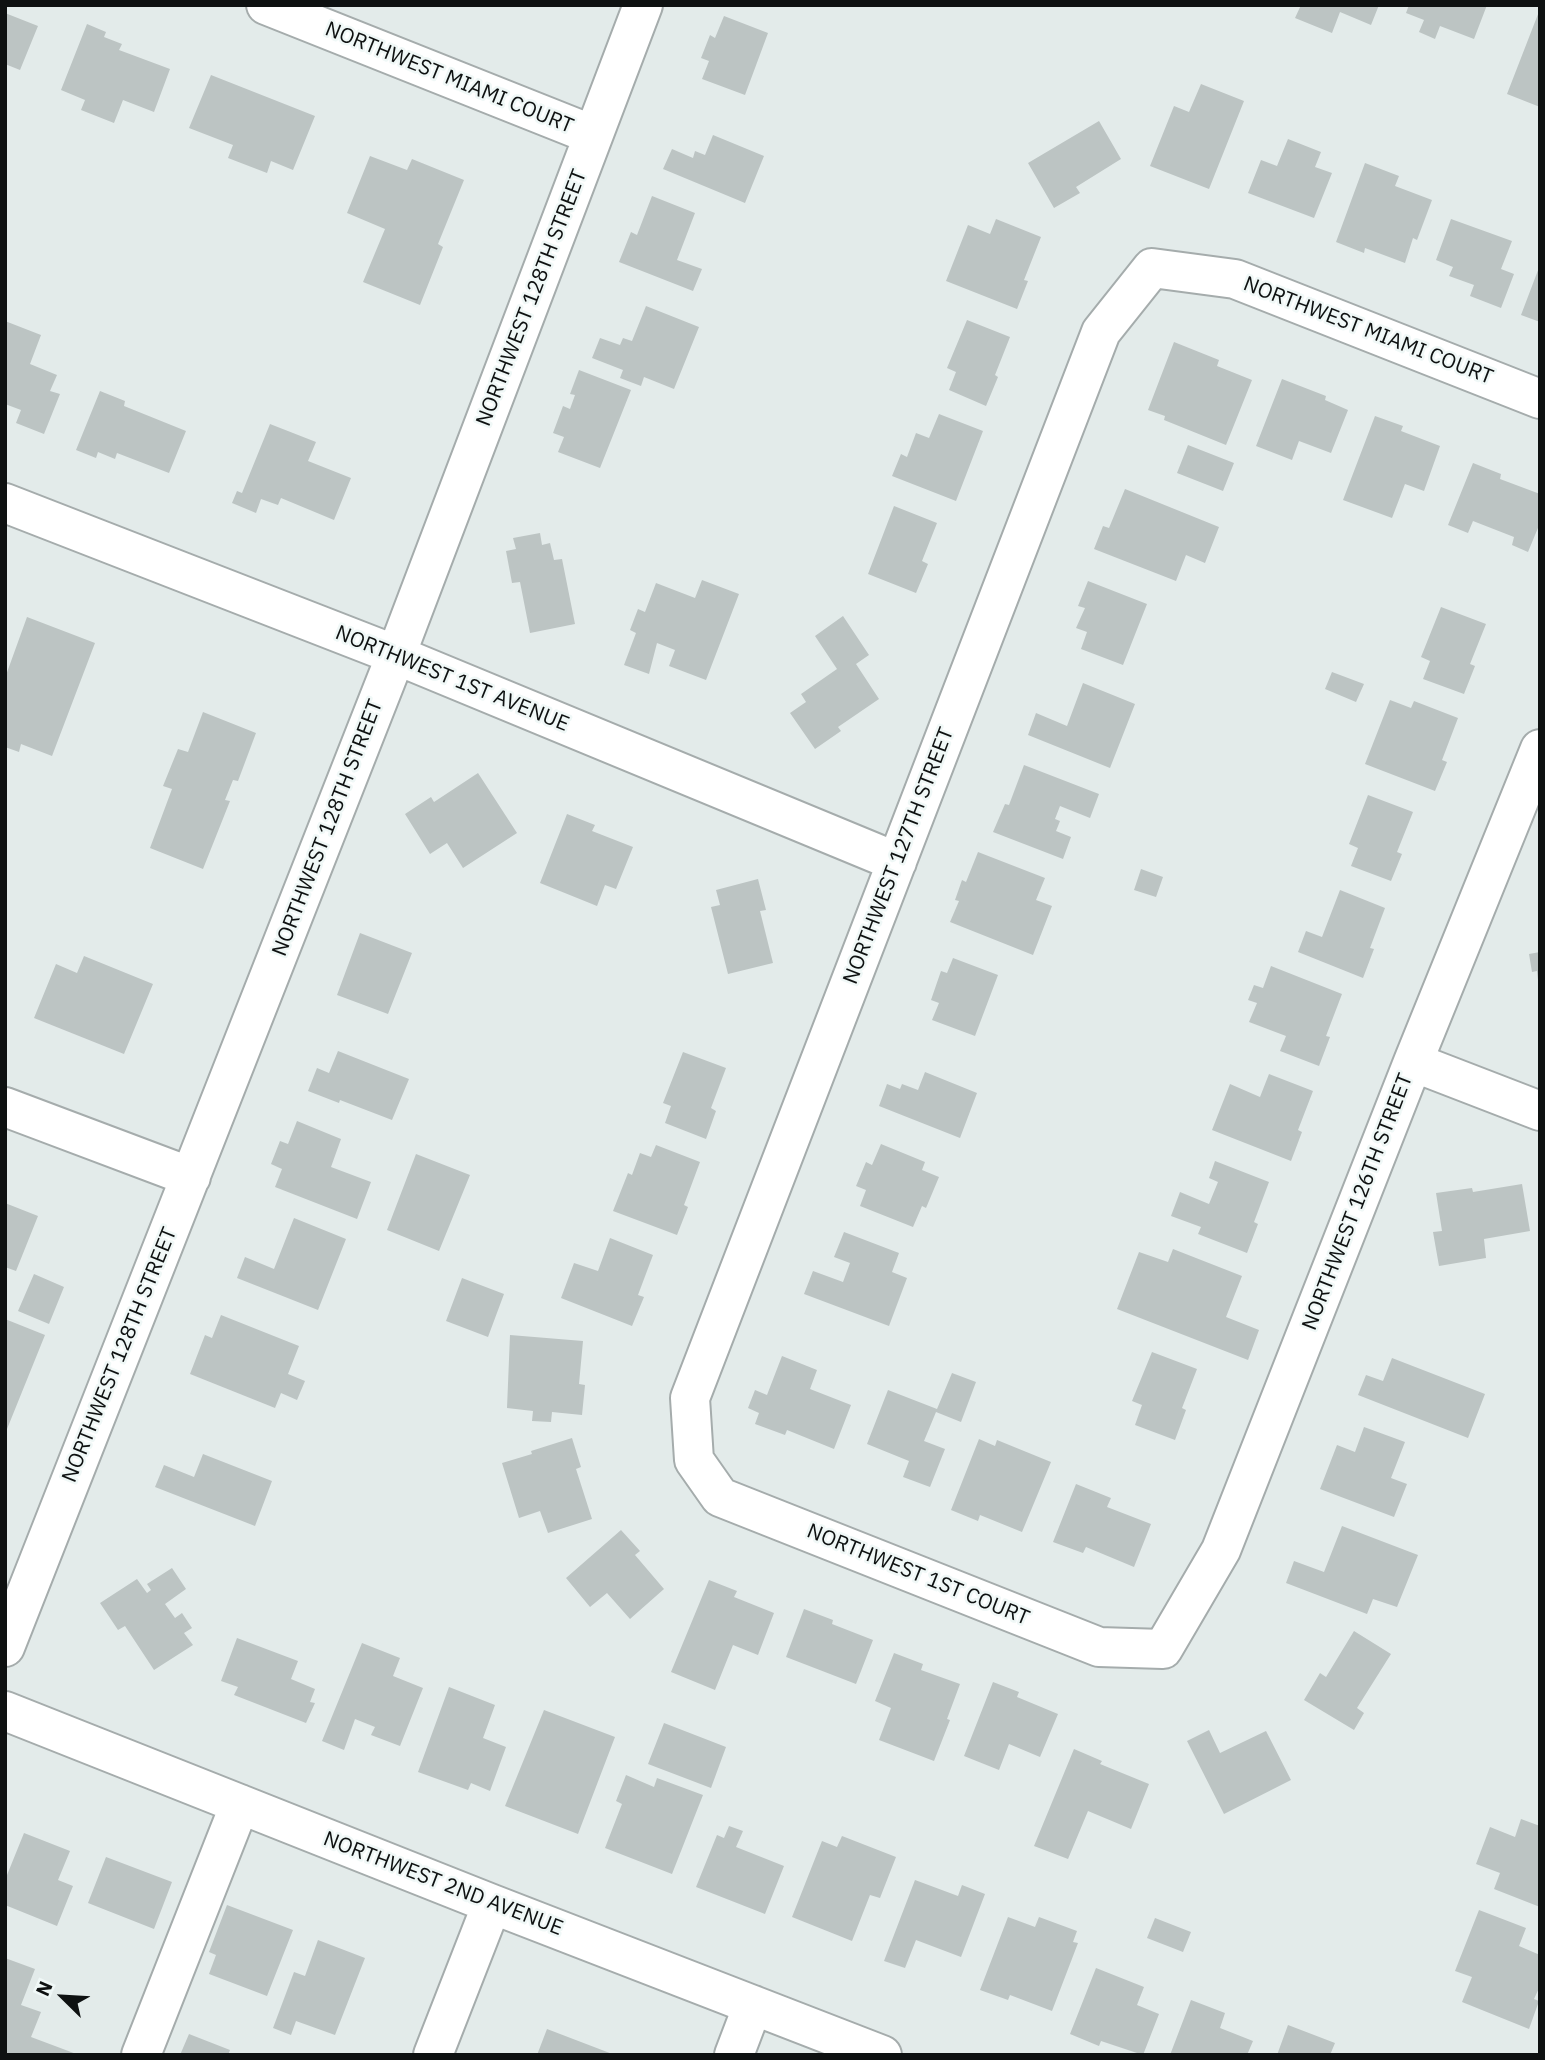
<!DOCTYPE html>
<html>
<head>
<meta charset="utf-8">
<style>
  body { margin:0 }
  #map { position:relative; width:1545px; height:2060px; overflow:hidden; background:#e3ebea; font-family:"IBM Plex Sans",sans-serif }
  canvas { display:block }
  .frame { position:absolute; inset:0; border:7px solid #0e1111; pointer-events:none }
  .north { position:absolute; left:28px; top:1962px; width:70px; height:70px; -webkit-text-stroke:5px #f0f8f7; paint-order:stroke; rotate:294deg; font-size:19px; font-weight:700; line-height:28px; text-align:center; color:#0e1111 }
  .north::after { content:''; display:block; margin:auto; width:24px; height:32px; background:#0e1111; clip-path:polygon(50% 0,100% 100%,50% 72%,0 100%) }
</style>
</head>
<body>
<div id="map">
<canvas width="1545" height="2060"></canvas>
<div class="frame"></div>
<div class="north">N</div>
</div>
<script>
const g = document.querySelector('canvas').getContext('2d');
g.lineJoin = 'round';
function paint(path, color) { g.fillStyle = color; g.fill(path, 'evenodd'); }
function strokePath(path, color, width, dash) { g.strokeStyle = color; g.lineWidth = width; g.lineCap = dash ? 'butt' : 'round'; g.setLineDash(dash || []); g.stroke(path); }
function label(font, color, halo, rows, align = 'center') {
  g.font = font + ' "IBM Plex Sans",sans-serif'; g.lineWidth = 5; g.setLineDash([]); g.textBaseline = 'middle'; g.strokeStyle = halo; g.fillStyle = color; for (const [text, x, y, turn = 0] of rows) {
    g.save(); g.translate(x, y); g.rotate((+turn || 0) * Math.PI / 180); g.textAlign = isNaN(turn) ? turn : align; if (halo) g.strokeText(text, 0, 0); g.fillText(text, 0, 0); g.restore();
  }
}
paint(new Path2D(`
  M1301,5H1379L1371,25L1340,12L1332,33L1295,18Z
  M1409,5H1487L1474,39L1440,26L1435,39L1419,32L1424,20L1406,13Z
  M1540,9V107L1507,94Z
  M5,13L38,26L20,70L5,64Z
  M724,16L768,33L745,95L702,79L709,61L701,58L710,35L715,38Z
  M87,24L106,32L104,37L122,44L119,50L170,69L154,112L123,100L114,123L81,110L85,100L61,90Z
  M211,75L315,116L293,170L271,161L267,173L228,158L233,145L189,128Z
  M1201,84L1244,101L1209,189L1150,166L1174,106L1189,112Z
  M1099,121L1121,159L1076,187L1080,193L1054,208L1028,163Z
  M713,135L764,156L745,203L663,169L672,149L693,158L695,151L705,155Z
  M1288,139L1321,152L1315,167L1332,173L1314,218L1248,193L1261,160L1277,166Z
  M370,156L407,170L412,159L464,180L438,244L443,247L420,305L363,282L385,229L347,213Z
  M1365,163L1399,176L1395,186L1432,200L1417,240L1413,238L1405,263L1365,248L1364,253L1336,242Z
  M652,196L695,213L677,260L702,269L693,291L619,262L631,232L637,235Z
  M996,219L1041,237L1024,280L1028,281L1017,309L946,281L968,225L990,234Z
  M1451,219L1512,241L1501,269L1514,274L1501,308L1470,296L1474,285L1449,276L1453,267L1436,260Z
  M1540,265V322L1521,315Z
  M646,306L699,327L674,389L644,377L641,386L620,378L623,370L592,358L600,338L620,345L623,338L632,341Z
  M967,320L1010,337L995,375L998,377L986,406L949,390L956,372L947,368Z
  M5,321L41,335L30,364L57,375L50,391L60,394L44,434L16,423L21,410L5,404Z
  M1174,342L1219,360L1217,366L1252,380L1226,445L1164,420L1165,416L1148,410Z
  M579,370L631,390L600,468L558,452L564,437L553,433L563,406L570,409L575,395L570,394Z
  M1282,379L1326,396L1325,400L1348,410L1331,453L1299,441L1292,460L1256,446Z
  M100,391L125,401L124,406L186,431L169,473L117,453L115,459L98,452L96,458L76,450Z
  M939,414L983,431L956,501L892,476L901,454L907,457L916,433L929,438Z
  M1375,416L1403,426L1401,431L1440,446L1424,491L1405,484L1392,518L1343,500Z
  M270,424L316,442L308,461L351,478L334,520L281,498L278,505L261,499L256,513L232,503L237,491L242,493Z
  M1188,445L1234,463L1223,491L1177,473Z
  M1473,463L1501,474L1500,479L1540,494V523L1528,552L1512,545L1514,537L1473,521L1468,533L1448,525Z
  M1125,489L1219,527L1205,563L1186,555L1176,581L1094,549L1103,526L1109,528Z
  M894,506L937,523L922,561L928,564L916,593L868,574Z
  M540,533L542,545L550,543L554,560L562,559L575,624L530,633L520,582L512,583L506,551L516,549L513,538Z
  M702,580L739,594L706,680L669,666L675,650L657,643L649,674L624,665L636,633L630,630L638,609L645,612L656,583L695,598Z
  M1088,581L1147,604L1123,665L1081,649L1087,632L1076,628L1085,608L1078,606Z
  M1441,607L1486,624L1470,664L1475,666L1464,694L1423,679L1430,661L1421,657Z
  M843,616L869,655L856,664L879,699L838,727L841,731L815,749L790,713L806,702L801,694L837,669L815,636Z
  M27,617L95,643L52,756L21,744L19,752L5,747V678Z
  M1332,672L1364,684L1356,702L1325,689Z
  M1083,683L1135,704L1110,768L1028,735L1036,713L1067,726Z
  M1390,700L1411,708L1414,701L1458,718L1442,760L1447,762L1435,791L1365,764Z
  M203,712L256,733L238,781L233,780L225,800L230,801L203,869L150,848L172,789L163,786L178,749L188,752Z
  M1024,765L1099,794L1090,818L1060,806L1055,819L1060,821L1056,831L1071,837L1063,859L993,832L1005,804L1009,805Z
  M478,773L517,833L463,868L447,843L430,854L405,814L431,797L434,802Z
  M1368,795L1413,812L1397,852L1402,854L1391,881L1351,866L1358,848L1349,844Z
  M567,814L595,825L592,831L633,847L616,889L605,885L597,906L540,883Z
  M978,852L1045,878L1036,900L1052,906L1033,955L950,922L959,901L955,900L962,880L966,882Z
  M1141,869L1163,877L1156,897L1134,890Z
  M758,879L766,910L760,911L773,963L728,974L711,907L720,905L716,890Z
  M1340,890L1385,908L1370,948L1374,949L1363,978L1298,952L1306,931L1322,937Z
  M360,933L412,953L388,1014L337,995Z
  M1540,952V980H1538L1537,971L1532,972L1529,954Z
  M84,956L153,984L124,1054L34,1018L56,964L77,973Z
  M953,958L998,975L975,1036L932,1020L939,1003L931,1000L941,971L947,973Z
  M1271,966L1342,994L1326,1036L1330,1037L1319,1066L1280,1051L1286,1036L1249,1022L1257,1003L1248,1000L1254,985L1263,988Z
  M338,1051L409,1079L392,1120L340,1100L339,1103L308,1091L317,1068L329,1073Z
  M683,1052L726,1068L711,1108L716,1111L706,1139L665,1123L671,1106L663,1103Z
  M925,1072L977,1093L960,1138L879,1106L887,1084L900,1089L902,1084L918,1090Z
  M1269,1074L1313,1091L1298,1130L1302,1132L1291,1161L1212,1130L1230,1084L1260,1097Z
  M297,1121L341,1139L331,1167L371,1182L357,1219L275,1187L282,1169L271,1164L280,1141L288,1144Z
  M881,1144L925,1162L922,1170L939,1177L926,1208L922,1206L913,1227L860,1206L866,1190L856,1186L866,1162L872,1165Z
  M656,1145L700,1162L684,1205L688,1207L677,1235L613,1211L628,1173L632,1175L640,1153L651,1157Z
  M416,1154L470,1175L439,1251L387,1230Z
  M1215,1161L1269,1182L1254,1222L1258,1224L1247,1253L1198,1234L1201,1227L1171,1216L1180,1192L1209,1204L1218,1182L1209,1178Z
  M1522,1184L1530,1231L1484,1239L1486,1258L1439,1266L1433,1232L1442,1231L1436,1193L1472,1188L1473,1192Z
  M5,1203L38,1216L16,1271L5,1267Z
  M294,1218L346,1239L318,1310L237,1278L245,1257L274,1269Z
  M844,1232L899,1253L892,1272L907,1278L889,1326L804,1294L813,1271L843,1282L850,1263L834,1257Z
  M610,1238L653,1255L638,1295L644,1297L632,1326L561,1298L574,1263L598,1271Z
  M1173,1249L1242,1276L1226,1317L1259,1330L1248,1360L1117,1309L1139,1252L1168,1262Z
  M34,1274L64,1287L49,1324L18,1311Z
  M462,1278L504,1294L488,1337L446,1321Z
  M221,1315L299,1346L288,1374L305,1381L297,1400L281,1393L275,1408L190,1374L205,1335L212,1338Z
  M5,1319L45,1335L5,1434Z
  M510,1335L583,1341L579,1384L585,1385L582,1415L552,1412L551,1422L532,1421L533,1411L507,1408Z
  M1152,1352L1197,1369L1182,1408L1186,1410L1175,1440L1135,1425L1142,1405L1132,1401Z
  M782,1356L817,1370L810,1389L851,1405L834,1449L787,1430L785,1435L755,1424L759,1413L748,1408L755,1390L767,1395Z
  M1392,1358L1485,1394L1468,1438L1358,1395L1366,1375L1383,1381Z
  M952,1373L976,1382L961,1422L936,1412L924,1441L945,1449L930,1487L903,1477L909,1461L867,1444L888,1390L937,1409Z
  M1364,1427L1405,1442L1391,1478L1407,1484L1394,1517L1320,1489L1337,1445L1355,1452Z
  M572,1438L581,1467L576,1469L592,1519L548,1533L540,1511L519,1518L502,1463L532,1454L531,1451Z
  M979,1439L995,1446L997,1440L1051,1462L1022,1532L980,1515L978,1521L951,1510Z
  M203,1454L272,1481L255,1526L155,1487L164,1465L194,1477Z
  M1076,1484L1111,1498L1107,1507L1151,1524L1134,1567L1086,1547L1083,1553L1053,1542Z
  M1342,1526L1418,1555L1397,1607L1373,1599L1367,1614L1286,1583L1294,1561L1324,1572Z
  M621,1530L640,1551L635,1555L664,1589L630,1619L607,1593L590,1607L566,1578Z
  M172,1568L186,1589L165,1604L175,1618L182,1613L192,1628L184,1633L193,1645L154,1670L125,1626L118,1630L100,1603L137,1579L147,1593L151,1590L147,1584Z
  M709,1580L737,1591L734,1597L774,1613L758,1655L733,1645L715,1690L671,1672Z
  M804,1609L833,1620L832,1624L873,1640L856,1684L786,1657Z
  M1354,1631L1391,1654L1357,1708L1364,1713L1354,1730L1304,1700L1320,1673L1326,1677Z
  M237,1638L298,1661L291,1679L315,1689L310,1702L315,1703L306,1723L234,1695L238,1687L221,1681Z
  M362,1643L400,1658L393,1676L423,1688L400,1746L371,1735L375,1727L355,1719L344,1750L322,1741Z
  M894,1653L923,1664L921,1670L960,1684L947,1719L950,1720L934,1761L879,1740L891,1708L875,1701Z
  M993,1682L1019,1692L1017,1697L1058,1714L1040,1757L1009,1744L999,1770L964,1756Z
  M449,1687L495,1705L483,1738L506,1747L490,1791L471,1783L468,1790L418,1772Z
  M544,1710L615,1737L578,1834L505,1806Z
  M664,1723L726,1747L711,1788L648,1764Z
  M1209,1730L1220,1753L1266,1731L1291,1780L1224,1814L1187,1741Z
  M1074,1749L1102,1761L1100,1764L1149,1784L1131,1829L1088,1811L1068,1859L1034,1846Z
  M626,1775L654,1787L657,1778L703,1795L672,1874L605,1848L622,1804L616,1801Z
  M1521,1819L1540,1826V1907L1494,1889L1500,1873L1476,1864L1490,1827L1515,1837Z
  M729,1826L743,1831L736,1847L784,1866L765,1914L696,1887L717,1835L724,1838Z
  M24,1833L70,1851L58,1880L73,1886L57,1926L5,1905V1880Z
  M842,1836L896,1857L880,1898L870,1895L852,1941L792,1917L822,1841L837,1847Z
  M106,1857L172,1882L154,1929L88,1903Z
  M915,1880L958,1896L962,1885L985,1894L961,1957L916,1940L905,1968L884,1961Z
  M227,1905L293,1930L267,1996L209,1974L216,1955L209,1952Z
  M1479,1910L1526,1928L1519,1946L1540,1955V1986L1534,1999L1539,2001L1529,2029L1462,2002L1472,1977L1455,1971Z
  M1008,1917L1035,1927L1039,1917L1077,1931L1073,1942L1078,1943L1052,2011L1010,1995L1008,2000L980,1990Z
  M1155,1918L1191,1932L1183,1952L1147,1938Z
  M318,1940L365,1958L335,2035L296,2021L291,2035L273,2028L294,1972L305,1976Z
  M5,1958L35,1969L21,2005L41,2012L31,2037L79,2055H13L5,2052Z
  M1096,1968L1144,1987L1137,2005L1159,2014L1143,2055L1101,2041L1099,2046L1070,2034Z
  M1191,2000L1225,2013L1220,2028L1253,2041L1247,2055H1170Z
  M1288,2025L1335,2043L1330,2055H1277Z
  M547,2029L615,2055H537Z
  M189,2034L230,2050L228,2055H180Z`), '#bcc4c3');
const minor = new Path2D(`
  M266,5L593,135
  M1540,399L1235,279L1152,268L1101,332L690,1398L694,1460L720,1497L1099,1647L1163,1649L1221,1550L1413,1062L1540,749
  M5,503L396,655L897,862
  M1413,1062L1540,1111
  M5,1107L191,1177
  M5,1647L396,655L643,5
  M5,1711L492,1904L882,2055
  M141,2055L240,1804
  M433,2055L492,1904
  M734,2055L753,2005`);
strokePath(minor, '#a5acac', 42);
strokePath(minor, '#fff', 38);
label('21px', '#0e1111', '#f0f8f7', [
  ["NORTHWEST MIAMI COURT",449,78,22],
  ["NORTHWEST 128TH STREET",532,298,-69],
  ["NORTHWEST MIAMI COURT",1368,331,21],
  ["NORTHWEST 1ST AVENUE",452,679,22],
  ["NORTHWEST 128TH STREET",328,828,-69],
  ["NORTHWEST 127TH STREET",899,856,-69],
  ["NORTHWEST 126TH STREET",1358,1202,-69],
  ["NORTHWEST 128TH STREET",120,1355,-68],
  ["NORTHWEST 1ST COURT",918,1575,22],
  ["NORTHWEST 2ND AVENUE",443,1884,21]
]);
</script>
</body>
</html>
